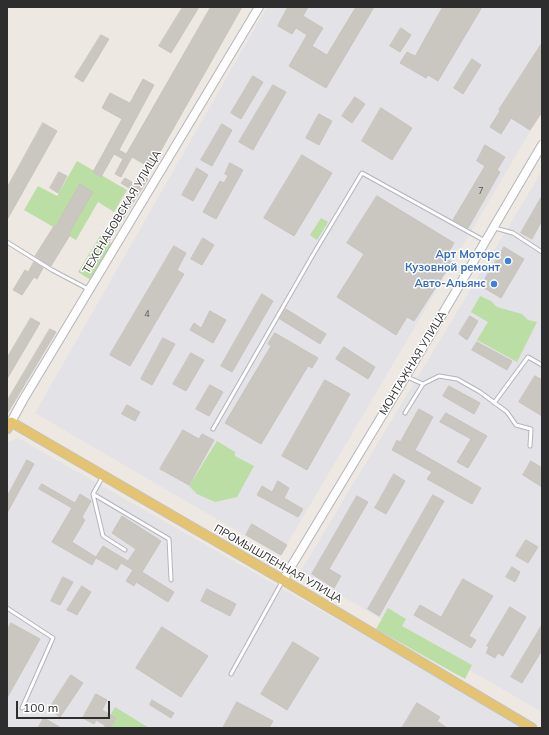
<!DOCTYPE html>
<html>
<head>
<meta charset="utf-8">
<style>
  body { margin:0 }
  #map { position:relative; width:549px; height:735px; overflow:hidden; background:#eee8e2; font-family:Mulish,sans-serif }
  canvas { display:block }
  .frame { position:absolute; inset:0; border:8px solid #2e2e2e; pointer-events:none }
  .scale { position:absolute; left:16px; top:701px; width:94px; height:18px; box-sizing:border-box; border:2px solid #2e2e2e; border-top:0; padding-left:5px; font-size:12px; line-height:14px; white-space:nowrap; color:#2e2e2e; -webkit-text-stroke:3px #fff; paint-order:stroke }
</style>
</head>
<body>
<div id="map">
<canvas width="549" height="735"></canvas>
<div class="frame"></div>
<div class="scale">100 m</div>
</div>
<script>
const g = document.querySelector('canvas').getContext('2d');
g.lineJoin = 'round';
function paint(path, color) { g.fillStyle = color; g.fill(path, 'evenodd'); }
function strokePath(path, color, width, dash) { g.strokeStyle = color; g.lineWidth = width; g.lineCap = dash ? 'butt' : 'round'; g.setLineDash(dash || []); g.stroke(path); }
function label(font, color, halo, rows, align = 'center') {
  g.font = font + ' Mulish,sans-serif'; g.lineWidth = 3; g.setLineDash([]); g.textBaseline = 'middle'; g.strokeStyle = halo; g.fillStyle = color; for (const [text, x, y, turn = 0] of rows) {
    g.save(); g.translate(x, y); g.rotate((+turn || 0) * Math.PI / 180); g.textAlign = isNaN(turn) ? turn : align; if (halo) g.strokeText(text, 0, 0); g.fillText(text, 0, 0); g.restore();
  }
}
paint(new Path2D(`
  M267,7H542V111L280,556L35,413Z
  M542,171V712L300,572Z
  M18,438L467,694L524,728H7V443Z`), '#e3e2e7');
paint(new Path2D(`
  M77,161L127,190L114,212L98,202L76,240L24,210L38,186L57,196Z
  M321,218L328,222L317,240L310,235Z
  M100,236L114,245L92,281L78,272Z
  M480,296L491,301L497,307L522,314L528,320L537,322L517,362L477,340L488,322L471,312Z
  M217,441L235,452V456L254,466L237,497L215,502L197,494L189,486Z
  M388,608L406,619L402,626L472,665L465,679L376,629Z
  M115,707L149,728H103Z`), '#bbdea5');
const building = new Path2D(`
  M183,7H199L171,53L159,46Z
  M211,7H242L151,168L132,157L121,177L115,174L123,159L114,154L101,177L93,172L122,119L102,108L110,93L130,103L143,79L154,85L119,150L126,154Z
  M288,7H308L303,16L323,28L312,46L327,55L356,7H374L326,88L289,66L307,35L296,28L292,34L278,26Z
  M443,7H482L438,81L428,75L426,78L400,63L407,52L415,56Z
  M401,28L411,35L400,52L390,46Z
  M101,35L109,39L83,82L75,77Z
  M542,43V112L530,130L511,118L501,134L490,127L500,111L499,110Z
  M472,59L481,65L463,94L454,88Z
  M253,76L263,82L241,119L231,113Z
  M273,85L286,92L253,150L239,142Z
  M355,97L365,104L352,123L342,116Z
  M381,108L412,128L392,160L362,141Z
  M319,114L332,121L319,145L306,138Z
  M43,123L57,131L7,220V188Z
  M222,124L232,130L212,166L201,160Z
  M485,145L505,157L497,170L500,172L468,228L453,220L485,166L477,161Z
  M302,155L332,173L294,236L264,218Z
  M230,163L243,170L216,219L203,212L220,181L224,183L228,176L225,174Z
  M197,168L208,175L193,201L182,195Z
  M59,172L67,176L58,193L50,188Z
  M141,174L148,179L109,241L102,237L132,190L121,183L125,178L135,184Z
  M80,184L93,192L68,235H70L51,266L35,256L54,226L55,227Z
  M377,196L454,243L445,258L452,262L414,321L407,317L396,335L337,297L364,254L347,243Z
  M542,196V220L532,239L521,233Z
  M203,238L214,245L202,265L191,259Z
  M174,246L186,253L177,270L184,274L130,366L110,355Z
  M504,247L524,259L501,298L481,286Z
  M34,262L43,268L37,279L34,277L22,295L13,290L25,270L28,272Z
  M262,294L273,301L232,372L221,366Z
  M286,309L326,334L320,344L280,319Z
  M210,311L226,320L213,343L190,330L194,323L201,328Z
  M470,316L478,321L467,340L459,334Z
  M31,318L40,323L7,379V358Z
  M50,329L56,332L7,414V401Z
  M275,333L318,358L312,368L308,366L261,444L225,423L271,346L268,344Z
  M163,338L175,344L152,385L141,379Z
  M477,342L512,361L507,370L472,350Z
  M344,347L375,367L368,379L336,359Z
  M191,353L204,360L186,391L173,384Z
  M535,376L542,380V416L519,402Z
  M325,380L350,394L307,470L282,456Z
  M210,385L223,392L209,416L196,409Z
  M449,386L480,403L474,414L443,396Z
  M127,405L140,412L135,421L122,414Z
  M419,409L433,417L415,450L481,488L472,504L427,479L432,472L392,450L397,440L400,442Z
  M446,413L487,436L468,468L457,462L471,439L440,422Z
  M183,430L199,439L202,434L214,440L189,485L160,469Z
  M27,460L34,464L7,513V497Z
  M531,461L542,468V487L523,475Z
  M394,474L405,481L386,514L375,508Z
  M278,481L289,488L284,498L303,509L298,517L257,495L262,486L272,492Z
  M42,484L75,503L80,494L91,501L82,517L85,520L72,542L96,557L103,546L128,561L136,549L112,533L122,516L161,541L142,572L174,592L168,602L136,582L134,586L126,581L133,570L121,563L117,570L96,558L92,565L52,542L72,508L39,489Z
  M433,495L444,501L379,616L368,609Z
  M357,496L368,502L329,569L341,576L334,588L312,574Z
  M252,524L287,545L281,555L246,535Z
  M526,540L538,547L528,563L516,556Z
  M512,567L520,572L515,582L506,577Z
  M63,577L73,582L60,605L51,601Z
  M463,579L493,596L469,636L476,640L471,648L414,615L420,605L441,617Z
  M82,586L91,592L77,615L67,610Z
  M207,589L236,604L230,616L201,601Z
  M510,607L526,617L503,656L498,653L495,658L486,653L489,647L487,646Z
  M11,623L40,639L7,698V631Z
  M542,625V650L522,683L511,677Z
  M162,627L208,656L181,697L136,668Z
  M293,642L319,658L287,710L261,694Z
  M71,675L83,683L60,717L49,709Z
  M96,694L107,700L102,710L116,718L110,728L96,720L94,724L83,718Z
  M152,700L174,713L171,718L150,705Z
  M237,702L273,721L269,728H223Z
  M417,703L440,717L437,721L447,728H402Z
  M44,718L61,728H38Z`);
paint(building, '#cac6c0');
strokePath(building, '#c9c4bc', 1);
const lane = new Path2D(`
  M495,228L513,233L542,252
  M7,242L52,270L88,289
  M407,377L423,384
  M494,403L528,357L542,365
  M405,413L423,384L439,376L457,379L480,392L507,412L516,425L531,429L530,446
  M213,429L314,253L362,173L485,241
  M103,476L93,494L103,536L125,550
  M93,494L169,539L171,580
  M7,608L53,638L22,708
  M231,674L282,582`);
const secondary = new Path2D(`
  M11,422L23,400L259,7
  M283,580L406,376L542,145`);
const primary = new Path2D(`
  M7,429L11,422L283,580L532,728`);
strokePath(lane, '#b3b5bc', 5);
strokePath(secondary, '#b3b5bc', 10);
strokePath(primary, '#c4c4c4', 11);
strokePath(lane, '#fff', 3);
strokePath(secondary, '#fff', 8);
strokePath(primary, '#e4c371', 9);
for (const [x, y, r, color] of [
  [508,261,4,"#3f7fe0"],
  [494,284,4,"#3f7fe0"]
]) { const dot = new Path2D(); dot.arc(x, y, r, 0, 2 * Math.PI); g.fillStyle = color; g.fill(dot); strokePath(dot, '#fff', 1.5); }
label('9px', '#555452', null, [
  ["7",481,191],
  ["4",147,314]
]);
label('11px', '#2e2e2e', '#fff', [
  ["ТЕХСНАБОВСКАЯ УЛИЦА",122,212,-59],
  ["МОНТАЖНАЯ УЛИЦА",413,363,-59],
  ["ПРОМЫШЛЕННАЯ УЛИЦА",278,564,30]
]);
label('bold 11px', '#366cbe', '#fff', [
  ["Арт Моторс",500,255],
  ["Кузовной ремонт",500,268],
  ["Авто-Альянс",486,284]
], 'right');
</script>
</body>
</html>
